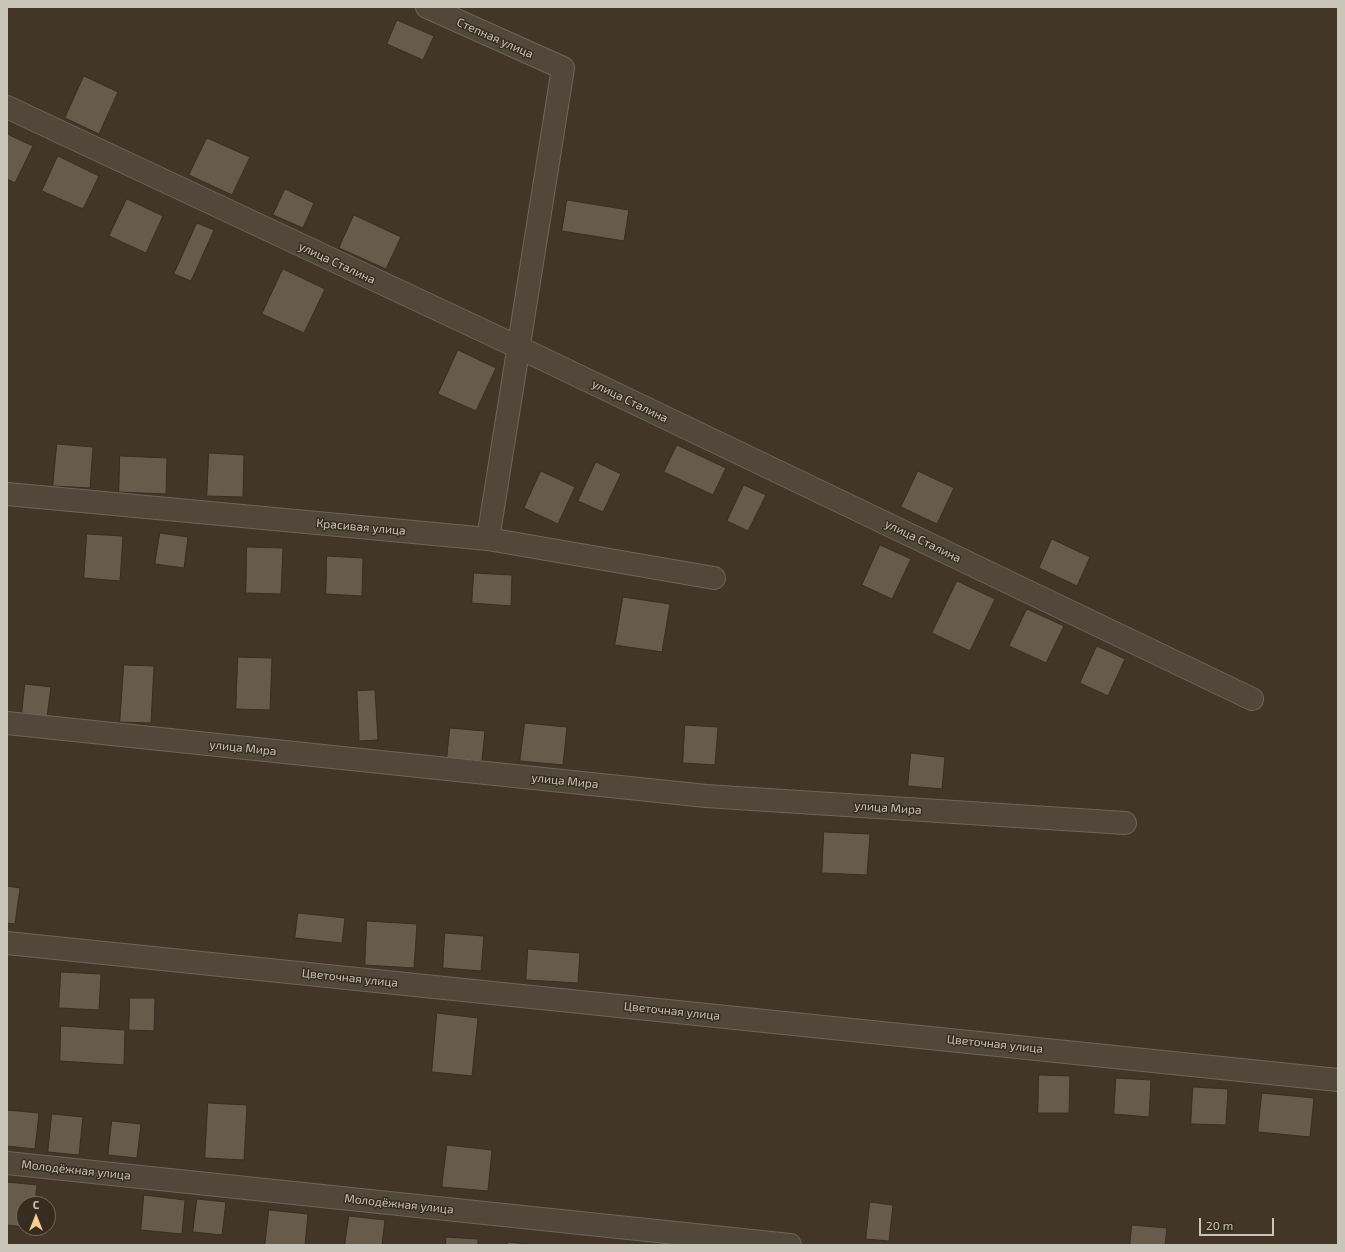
<!DOCTYPE html>
<html>
<head>
<meta charset="utf-8">
<style>
  body { margin:0 }
  #map { position:relative; width:1345px; height:1252px; overflow:hidden; background:#413627; font-family:"Exo 2",sans-serif }
  canvas { display:block }
  .frame { position:absolute; inset:0; border:8px solid #cbc4b8; pointer-events:none }
  .north { position:absolute; left:16px; top:1196px; width:40px; height:40px; box-sizing:border-box; background:#362d20; border:1px solid #72695d; border-radius:50%; rotate:0deg; font-size:11px; font-weight:700; line-height:16px; text-align:center; color:#cbc4b8 }
  .north::after { content:''; display:block; margin:auto; width:14px; height:18px; background:#f5ce93; clip-path:polygon(50% 0,100% 100%,50% 72%,0 100%) }
  .scale { position:absolute; left:1199px; top:1218px; width:75px; height:18px; box-sizing:border-box; border:2px solid #cbc4b8; border-top:0; padding-left:5px; font-size:12px; line-height:14px; white-space:nowrap; color:#cbc4b8; -webkit-text-stroke:3px #362d20; paint-order:stroke }
</style>
</head>
<body>
<div id="map">
<canvas width="1345" height="1252"></canvas>
<div class="frame"></div>
<div class="north">С</div>
<div class="scale">20 m</div>
</div>
<script>
const g = document.querySelector('canvas').getContext('2d');
g.lineJoin = 'round';
function paint(path, color) { g.fillStyle = color; g.fill(path, 'evenodd'); }
function strokePath(path, color, width, dash) { g.strokeStyle = color; g.lineWidth = width; g.lineCap = dash ? 'butt' : 'round'; g.setLineDash(dash || []); g.stroke(path); }
function label(font, color, halo, rows, align = 'center') {
  g.font = font + ' "Exo 2",sans-serif'; g.lineWidth = 3; g.setLineDash([]); g.textBaseline = 'middle'; g.strokeStyle = halo; g.fillStyle = color; for (const [text, x, y, turn = 0] of rows) {
    g.save(); g.translate(x, y); g.rotate((+turn || 0) * Math.PI / 180); g.textAlign = isNaN(turn) ? turn : align; if (halo) g.strokeText(text, 0, 0); g.fillText(text, 0, 0); g.restore();
  }
}
const building = new Path2D(`
  M397,20L434,36L423,60L387,44Z
  M84,76L118,92L99,134L65,118Z
  M7,134L33,146L15,183L7,179Z
  M207,138L250,157L232,195L189,175Z
  M58,156L99,176L83,209L42,191Z
  M285,189L314,203L303,228L273,215Z
  M127,199L163,216L146,253L109,236Z
  M567,200L629,210L624,241L562,231Z
  M354,215L401,237L386,269L339,248Z
  M197,223L214,230L191,281L174,274Z
  M283,269L325,289L304,333L262,314Z
  M458,350L496,368L476,411L438,394Z
  M57,444L93,447L90,488L53,486Z
  M677,445L726,468L713,495L664,472Z
  M209,453L244,455L243,497L207,496Z
  M120,456L167,458L166,494L119,492Z
  M596,462L621,474L603,512L578,501Z
  M541,471L575,487L558,524L524,508Z
  M918,471L954,488L937,524L901,507Z
  M744,485L766,495L748,531L727,521Z
  M160,533L188,537L184,568L155,564Z
  M87,534L123,536L120,581L84,578Z
  M1052,539L1090,557L1077,586L1039,568Z
  M880,545L911,559L892,599L862,585Z
  M247,547L283,548L281,594L246,593Z
  M327,556L363,558L362,596L326,594Z
  M474,573L512,575L511,606L472,603Z
  M957,581L995,599L970,651L932,633Z
  M623,597L670,604L662,652L615,645Z
  M1027,609L1064,626L1046,663L1009,646Z
  M1097,646L1125,659L1108,696L1080,683Z
  M238,657L272,658L270,710L236,709Z
  M124,665L154,666L151,723L120,722Z
  M25,684L51,687L47,717L22,713Z
  M375,690L378,740L359,741L357,691Z
  M525,723L567,727L563,765L520,761Z
  M685,725L718,727L715,765L683,763Z
  M450,728L485,731L482,761L447,758Z
  M911,753L945,757L942,789L908,786Z
  M824,832L870,834L867,875L822,873Z
  M7,886L20,888L15,924L7,923Z
  M298,913L345,918L342,943L295,938Z
  M367,921L417,924L414,968L365,965Z
  M445,933L484,936L481,971L443,968Z
  M528,949L580,953L578,983L526,980Z
  M61,972L101,974L99,1010L59,1008Z
  M130,998H155L154,1031L129,1030Z
  M437,1013L478,1018L472,1076L432,1072Z
  M61,1026L125,1030L124,1065L60,1061Z
  M1039,1075L1070,1076L1069,1113H1038Z
  M1116,1078L1151,1080L1149,1117L1114,1114Z
  M1193,1087L1228,1089L1226,1125L1191,1124Z
  M1262,1093L1314,1098L1310,1137L1258,1132Z
  M208,1103L247,1105L244,1160L205,1158Z
  M7,1110L39,1113L35,1149L7,1146Z
  M52,1114L83,1117L79,1155L48,1152Z
  M112,1121L141,1124L137,1158L108,1155Z
  M447,1145L492,1150L488,1191L442,1187Z
  M7,1182L37,1185L35,1204H24V1227L7,1225Z
  M144,1195L185,1200L182,1234L141,1230Z
  M197,1199L226,1202L222,1235L193,1232Z
  M870,1202L893,1205L889,1241L866,1239Z
  M269,1210L308,1214L305,1245H265Z
  M349,1216L385,1220L382,1245H345Z
  M1132,1225L1167,1228L1165,1245H1130Z
  M446,1237L478,1239V1245H446Z
  M508,1242L535,1245H508Z`);
paint(building, '#675c4b');
strokePath(building, '#382f22', 1);
const minor = new Path2D(`
  M427,7L563,68L488,539
  M7,107L518,347L1252,699
  M7,494L488,539L714,578
  M7,723L706,796L1125,823
  M7,943L1338,1080
  M7,1163L790,1245`);
strokePath(minor, '#6e6659', 24);
strokePath(minor, '#51483b', 22);
label('12px', '#cbc4b8', '#362d20', [
  ["Степная улица",495,38,24],
  ["улица Сталина",337,263,25],
  ["улица Сталина",630,401,26],
  ["Красивая улица",361,527,5],
  ["улица Сталина",923,541,26],
  ["улица Мира",243,748,6],
  ["улица Мира",565,781,6],
  ["улица Мира",888,808,4],
  ["Цветочная улица",350,978,6],
  ["Цветочная улица",672,1011,6],
  ["Цветочная улица",995,1044,6],
  ["Молодёжная улица",76,1170,6],
  ["Молодёжная улица",399,1204,6]
]);
</script>
</body>
</html>
